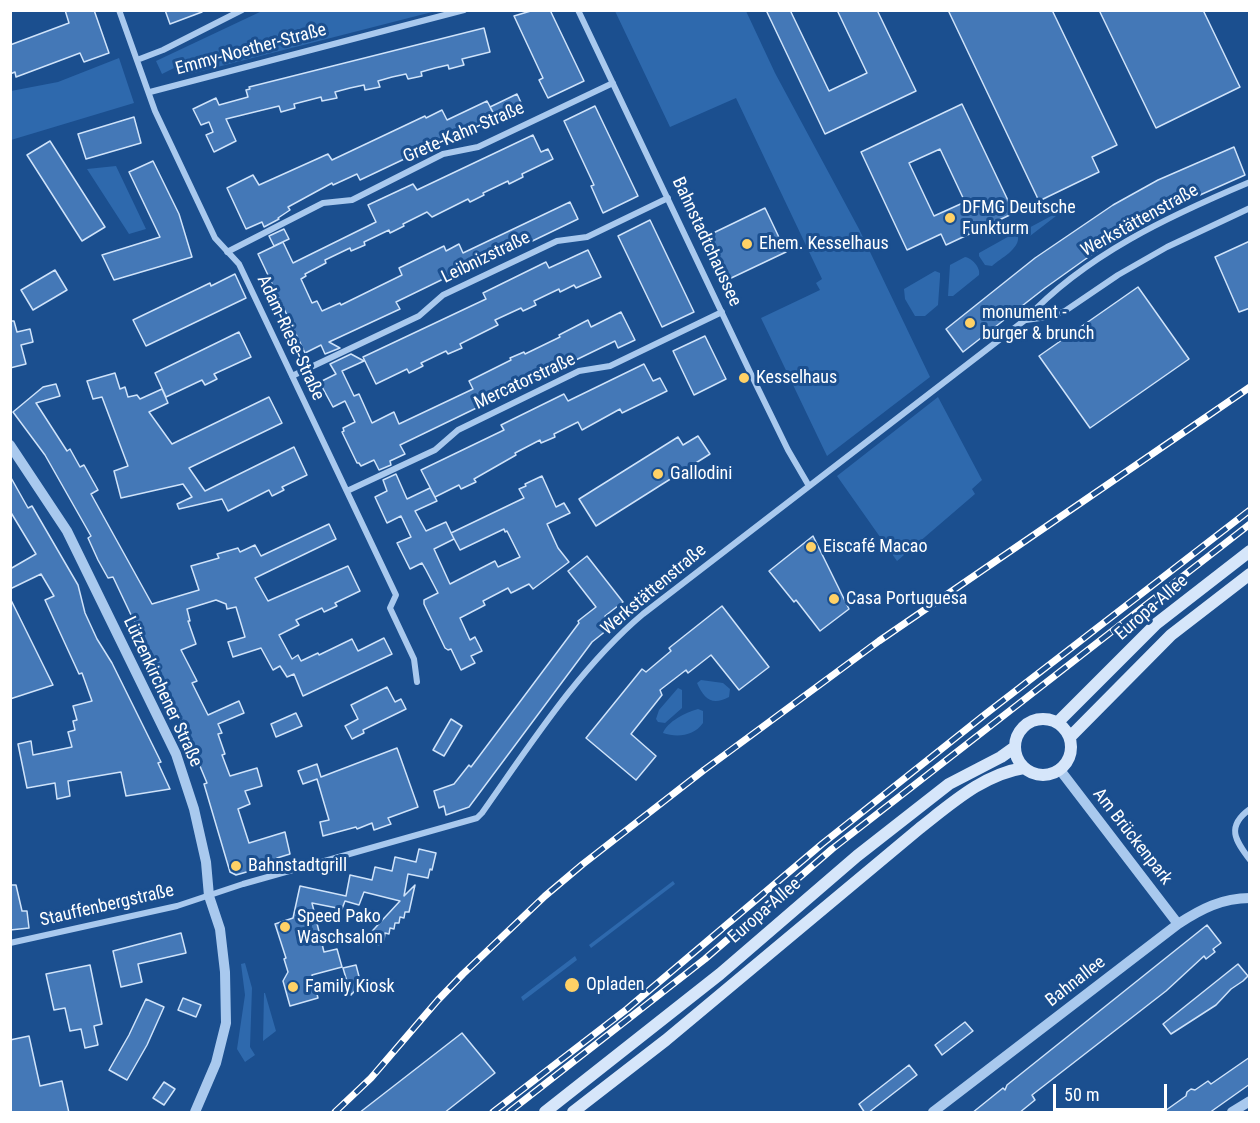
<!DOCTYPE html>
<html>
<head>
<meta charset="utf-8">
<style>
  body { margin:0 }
  #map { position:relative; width:1260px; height:1123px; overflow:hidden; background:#1b4f8f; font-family:"Roboto Condensed",sans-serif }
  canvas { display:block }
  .frame { position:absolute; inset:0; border:12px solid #fff; pointer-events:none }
  .scale { position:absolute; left:1053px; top:1084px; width:114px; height:27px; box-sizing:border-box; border:3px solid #fff; border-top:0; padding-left:8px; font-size:18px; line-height:21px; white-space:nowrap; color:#fff; -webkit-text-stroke:4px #1b4f8f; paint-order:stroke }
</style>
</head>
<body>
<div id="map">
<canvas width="1260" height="1123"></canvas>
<div class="frame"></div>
<div class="scale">50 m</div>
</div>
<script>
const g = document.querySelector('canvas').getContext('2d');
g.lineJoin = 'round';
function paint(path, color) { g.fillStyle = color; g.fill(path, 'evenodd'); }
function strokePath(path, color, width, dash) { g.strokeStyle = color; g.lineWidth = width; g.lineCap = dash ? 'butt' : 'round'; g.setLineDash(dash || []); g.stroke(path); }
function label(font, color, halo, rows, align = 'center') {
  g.font = font + ' "Roboto Condensed",sans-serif'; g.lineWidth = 6; g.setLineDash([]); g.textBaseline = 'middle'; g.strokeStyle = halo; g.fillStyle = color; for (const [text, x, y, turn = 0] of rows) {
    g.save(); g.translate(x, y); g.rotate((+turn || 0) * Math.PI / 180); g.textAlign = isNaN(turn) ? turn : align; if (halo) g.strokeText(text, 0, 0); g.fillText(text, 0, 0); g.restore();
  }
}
paint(new Path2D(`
  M262,11V10L436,11L190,74L184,63L162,74L156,61Z
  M615,11H746L775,73L859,229L930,377L827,456L761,318L820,290L816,283L822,279L736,98L670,127Z
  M119,58L134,103L11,140V91L58,82Z
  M116,166L146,229L129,234L87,169Z
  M1053,215L1056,216L1030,236L1026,234L1025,230Z
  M1013,234L1018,236C1020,249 1001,258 992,266L985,265L979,256V253Z
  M965,257C972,258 981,268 979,275L953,296H948L950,265Z
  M935,271L940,273V277L938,305L925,316H915L905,299L904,289Z
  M938,397L982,480L972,489L975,494L897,561L837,476Z
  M701,680L723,683L730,689L729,697C712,706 704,699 697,683Z
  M678,688L682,690V708L665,723L658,722L656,719L659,710Z
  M698,709L703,711V723C694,736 677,738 663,733C667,722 686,712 698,709Z
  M673,881L675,884L591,948L589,945Z
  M575,956L577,960L523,1001L521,997Z
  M245,963L252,988L250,1047L255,1055L245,1062L237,1049L245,995L241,964Z
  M264,993H265L276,1031L263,1041Z`), '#2e69ad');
const building = new Path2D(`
  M65,10H94L109,53L84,62L80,53L16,77L15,72L10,74V45L69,23Z
  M165,10H201L202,12L170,24Z
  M534,10H550L584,81L548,98L539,80L543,78L514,16Z
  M766,10H790L829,91L867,73L837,10H877L916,91L825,134Z
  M948,10H1052L1117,145L1092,157L1099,172L1039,201Z
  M1099,10H1203L1240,87L1156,128Z
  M484,28L490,52L462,59L464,65L449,69L448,65L435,68L421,72L422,76L408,79L406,74L392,77L378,81L380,87L365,90L364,85L350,88L335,92L337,98L322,101L321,97L294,104L295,108L281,112L279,106L226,119L236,141L214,152L206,135L213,132L209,122L201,125L193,109L216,98L219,105L248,97L246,90L250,89L249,87Z
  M517,94L524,109L498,122L490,107Z
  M487,101L495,116L360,180L357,174L333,185L332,183L288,207L290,210L278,218L279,219L264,227L262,222L246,229L227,188L253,175L259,185L328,154L332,160L425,116L426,118L442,110L447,120Z
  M962,104L1014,213L946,245L941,234L907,250L861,152ZM940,149L965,202L934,216L909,163Z
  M595,106L638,196L603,213L591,186L594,185L564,121Z
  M134,117L141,143L86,159L78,134Z
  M533,135L541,152L548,149L553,159L522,174L523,177L509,184L508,181L483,193L484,195L470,202L468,199L432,217L427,212L403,224L404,226L390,233L389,230L364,242L365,245L351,251L350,248L325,260L326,263L305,274L306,276L301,279L312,303L317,301L322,311L340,303L341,305L402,275L399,268L444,246L446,251L459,244L463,253L570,202L578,219L522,246L471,269L470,266L396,302L400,309L329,342L340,348L325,354L321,345L305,353L258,254L283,242L293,263L376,222L368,205L413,184L417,190Z
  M50,141L105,227L82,241L27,155Z
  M1234,147L1245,175L1155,215L1108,243L1045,288L963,352L946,329L1035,258L1113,205L1158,180Z
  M153,161L179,214L192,257L114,280L102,255L160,237L129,172Z
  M765,208L786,252L727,280L707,236Z
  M650,220L694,312L662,327L618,236Z
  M284,229L289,239L274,246L269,236Z
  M1250,241V308L1239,312L1215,257Z
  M588,250L601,277L576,288L574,285L560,292L559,289L534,301L536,305L523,311L521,308L495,320L498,325L460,344L462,348L448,354L446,351L421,363L423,366L409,373L407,369L376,384L363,357L486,299L483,293L546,262L549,268Z
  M55,270L67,290L33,310L21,290Z
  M235,274L246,298L146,346L133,320L210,283L211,286Z
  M1138,287L1189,359L1090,428L1039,356Z
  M621,312L635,340L618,348L615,341L400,445L405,454L390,461L391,465L379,470L374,460L361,466L359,463H357L342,432L344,431L343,428L355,422L345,401L333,407L321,385L320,382L336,374L330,364L351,354L364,361L342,371L354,396L359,394L372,423L394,412L399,424L473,389L469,381L511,360L510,358L524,352L525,354L560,337L559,335L588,320L591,327Z
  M10,321H14L17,332L30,329L33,342L21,345L26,364L10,368Z
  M239,332L251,357L214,374L217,379L205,385L202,380L166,397L155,373Z
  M705,336L726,379L694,395L673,351Z
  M644,364L653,381L660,378L667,391L622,413L620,409L582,430L578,422L554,434L555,437L541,443L540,440L515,453L516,455L474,479L476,482L461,489L459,485L435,497L421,470L504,430L501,425L564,394L568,401Z
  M115,373L120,389L125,387L128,397L137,395L140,399L162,389L168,403L149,412L172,444L269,397L282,423L189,468L205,491L294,447L307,475L282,487L284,490L272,496L269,490L228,511L222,499L179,509L177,504L192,497L183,484L121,498L114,471L128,466L102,397L93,399L87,381Z
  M56,384L60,396L36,403L67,451L70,449L80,467L84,465L98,490L91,494L152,604L199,590L191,566L219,558L217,554L238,548L240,552L255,545L261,556L329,524L336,539L255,578L268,601L348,566L360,591L335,603L337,606L324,612L322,608L296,620L299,625L279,635L292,659L298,655L301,661L318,653L319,655L352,639L358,651L384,638L392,654L303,696L294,674L287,677L280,666L273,670L261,648L233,657L228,642L245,637L236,607L227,609L226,604L216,600L187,609L190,621H188L196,644L181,650L197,681L192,683L208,715L239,701L244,713L218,724L222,733L218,734L225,754L222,755L230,776L257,768L262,786L245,791L250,804L238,809L249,843L285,832L290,854L277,858L278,863L236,875L230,872L204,784L207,783L180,718L113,577L108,578L98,560L88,538L91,536L45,455L13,412L43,387Z
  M698,436L710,454L596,526L579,499L678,437L683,445Z
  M396,474L407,499L430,488L437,501L415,511L426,531L446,522L454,539L434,549L450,584L495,561L498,567L520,557L507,531L505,532L504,529L460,550L451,533L524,498L519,489L526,486L525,484L542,476L556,507L564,503L570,513L547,524L558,548L569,562L533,589L529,584L511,593L508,588L483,601L485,605L460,618L470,640L475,637L482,651L471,656L475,663L461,670L451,649L448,650L445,648L424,604V600L438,593L426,570L422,563L410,569L397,543L411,537L401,516L387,523L375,497L387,491L383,480Z
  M10,476L28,508L32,506L78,585L85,613L97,639L112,663L161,762L158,763L170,789L126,796L121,772L68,781L70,796L57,799L55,783L27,788L18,744L31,741L33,755L72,747L68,732L75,730L73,721L77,720L73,706L92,701L82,673L79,674L45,600L54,596L41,574L10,589V569L36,554L10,511Z
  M813,536L849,609L820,631L796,600L794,602L769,571Z
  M587,556L623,602L605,616L612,626L592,642L469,807L446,815L444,806L439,808L434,791L454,784L469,765L471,767L579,623L578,621L596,607L568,571Z
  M10,598L53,685L10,699Z
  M722,606L769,667L739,690L711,655L688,673L686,670L660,690L662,695L631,734L656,756L636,780L586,738L642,669L646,672L671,651L669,648Z
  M387,687L395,702L401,699L406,709L363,730L364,733L352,739L345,726L358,719L351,705Z
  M296,713L302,726L276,737L271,724Z
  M451,719L462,726L444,756L433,750Z
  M397,748L418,807L388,818L391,824L374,830L372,823L357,829L356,827L323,836L320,822L329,820L317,779L303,784L298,771L317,764L321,777Z
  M419,849L436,853L432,870L430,869L428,878L408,874L404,896L415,885L409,912H405L404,918L400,917L399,923H395L394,929L390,928L389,934L385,933L384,940L380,939L379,945L363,941L400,901L364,892L359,905L345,901L342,909L312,903L324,952L337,949L342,967L312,975L318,998L290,1006L283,981L288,972L284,959L286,958L275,924L293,918L300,886L346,896L350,875L372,880L375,867L392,871L395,857L416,862Z
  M10,885H16L22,911H27L29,928L10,930Z
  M1207,925L1221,943L1213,949L1215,952L1206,959L1204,956L1166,991L1032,1095L1035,1100L1019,1113H972L1003,1088L1005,1090L1007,1085Z
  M181,933L186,953L138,964L142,982L121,987L113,951Z
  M1238,964L1248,976L1243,981L1231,989L1216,1005L1171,1034L1163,1024Z
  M90,965L102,1024L94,1026L98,1045L85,1048L81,1029L70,1031L65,1008L54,1010L46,974Z
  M356,965L361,984L351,995L343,968Z
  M183,998L201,1005L196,1017L178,1010Z
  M146,999L164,1007L147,1045L127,1080L109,1070L129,1035Z
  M965,1022L973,1031L942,1055L935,1045Z
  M462,1033L495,1073L444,1113H359Z
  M29,1036L40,1086L62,1081L69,1113H10V1040Z
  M1250,1057V1084L1209,1113H1162L1186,1096L1187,1092L1191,1089L1195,1090L1208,1081L1211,1084Z
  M909,1065L917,1075L868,1113H865L859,1104Z
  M164,1082L175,1089L164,1105L153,1098Z`);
paint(building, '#4478b7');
strokePath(building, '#cfe3fa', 1.5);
strokePath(new Path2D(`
  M119,10L155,111L215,238L239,264L396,595L390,608L414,659L417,682
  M578,10L749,370L788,450L809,486
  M137,60L163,50L242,10
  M150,92L464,10
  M227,252L323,203L352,200L443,154L478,147L613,83
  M1026,320L1047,317L1065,311L1118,275L1167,247L1250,208
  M292,376L419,316L443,295L557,241L587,237L668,198
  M347,491L435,450L458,430L579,371L610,366L722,312
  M1250,809C1225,827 1236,841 1250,860
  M10,943L177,906L243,884L477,818L482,813C530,745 580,667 643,614L1025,320C1085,255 1169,216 1250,182`), '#a9c9ee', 6);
strokePath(new Path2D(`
  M10,445L67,531L176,754L194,809L206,862L209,896L220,929L225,972L226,1023L216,1063L195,1112
  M1060,770L1178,924
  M933,1112L1178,924C1201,909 1222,898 1250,898
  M1232,1112L1250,1101`), '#a9c9ee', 10);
strokePath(new Path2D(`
  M1015 747a28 28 0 1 1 56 0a28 28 0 1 1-56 0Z
  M1058,722L1156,624L1250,551
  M1070,737L1171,635L1250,574
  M545,1112L720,974L857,856L949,784L1001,757L1015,747
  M573,1112L666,1040L920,828C952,803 984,774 1024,768`), '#d6e6fa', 12);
const rail = new Path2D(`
  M335,1112L371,1078L438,1000L463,974L545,896L583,864L704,770L879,641L1250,387
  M493,1112L627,1009L822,844L983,716L1250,510
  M509,1112L705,959L832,849L1250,524`);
strokePath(rail, '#fff', 7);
strokePath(rail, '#1b4f8f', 4.5, [14]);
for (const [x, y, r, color] of [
  [950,218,6,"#ffd166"],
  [747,244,6,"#ffd166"],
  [970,323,6,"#ffd166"],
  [744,378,6,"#ffd166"],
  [658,474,6,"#ffd166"],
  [811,547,6,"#ffd166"],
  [834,599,6,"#ffd166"],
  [236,866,6,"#ffd166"],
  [285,927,6,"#ffd166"],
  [572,985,8,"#ffd166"],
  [293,987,6,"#ffd166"]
]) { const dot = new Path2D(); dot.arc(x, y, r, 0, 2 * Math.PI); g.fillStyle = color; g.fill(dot); strokePath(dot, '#1b4f8f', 2); }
label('18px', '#fff', '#1b4f8f', [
  ["Emmy-Noether-Straße",251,50,-15],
  ["Grete-Kahn-Straße",464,133,-23],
  ["Werkstättenstraße",1140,221,-29],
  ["Bahnstadtchaussee",706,242,65],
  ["Leibnizstraße",486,258,-26],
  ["Adam-Riese-Straße",290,338,65],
  ["Mercatorstraße",525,382,-25],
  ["Werkstättenstraße",654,590,-40],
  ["Europa-Allee",1152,608,-41],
  ["Lützenkirchener Straße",162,692,65],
  ["Am Brückenpark",1132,837,52],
  ["Stauffenbergstraße",107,906,-13],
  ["Europa-Allee",765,911,-41],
  ["Bahnallee",1076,982,-38]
]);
label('18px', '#fff', '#1b4f8f', [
  ["DFMG Deutsche",962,208],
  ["Funkturm",962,229],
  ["Ehem. Kesselhaus",759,244],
  ["monument -",982,313],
  ["burger & brunch",982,334],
  ["Kesselhaus",756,378],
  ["Gallodini",670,474],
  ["Eiscafé Macao",823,547],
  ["Casa Portuguesa",846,599],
  ["Bahnstadtgrill",248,866],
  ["Speed Pako",297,917],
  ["Waschsalon",297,938],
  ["Opladen",586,985],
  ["Family Kiosk",305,987]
], 'left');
</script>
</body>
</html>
